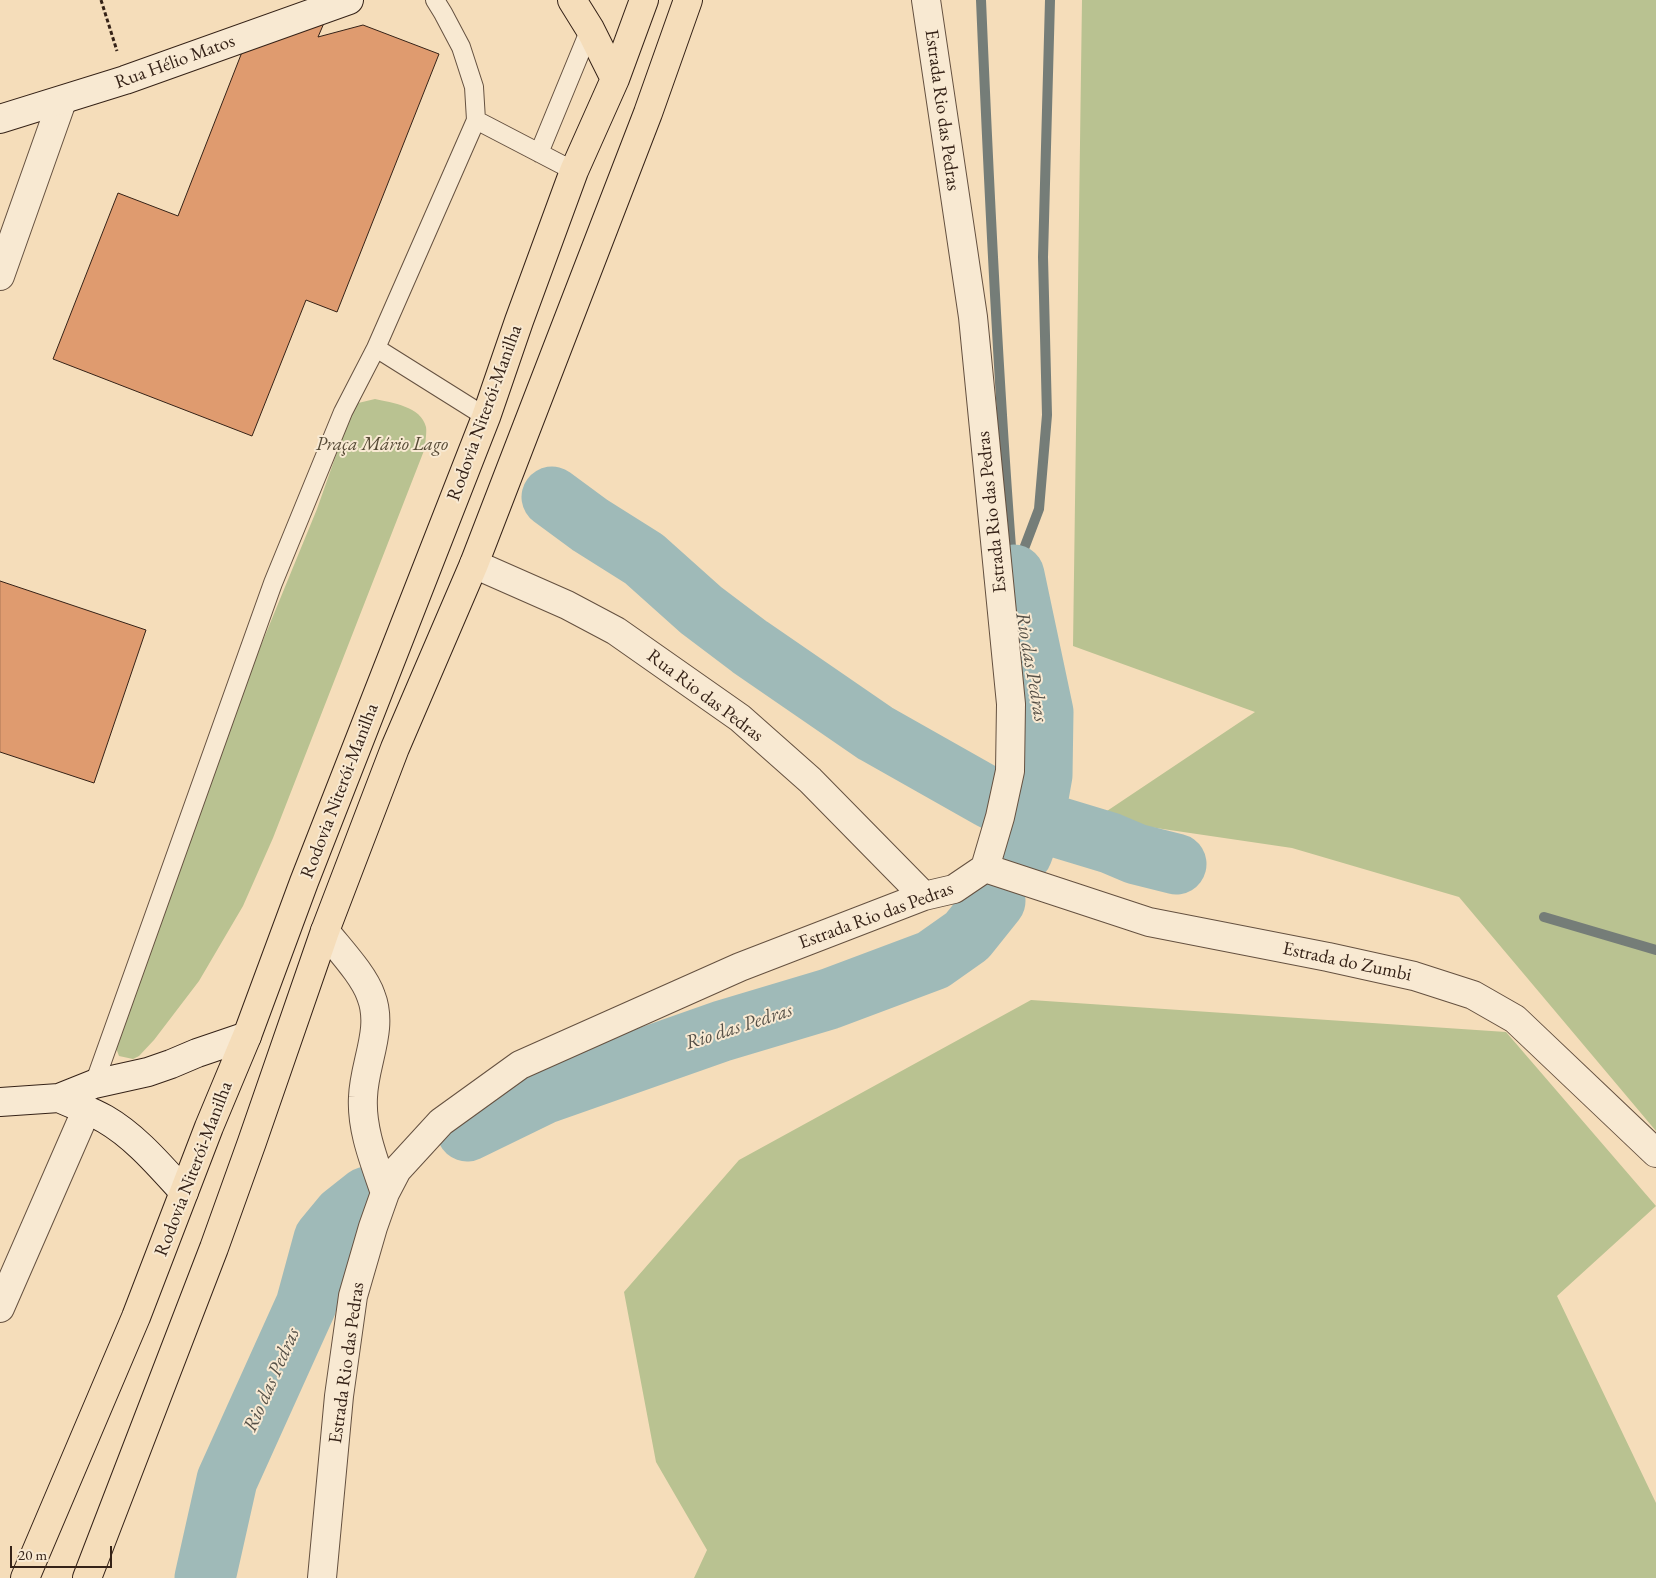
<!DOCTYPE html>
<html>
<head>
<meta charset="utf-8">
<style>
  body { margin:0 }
  #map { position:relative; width:1656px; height:1578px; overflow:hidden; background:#f5ddba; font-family:"EB Garamond",serif }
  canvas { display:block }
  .scale { position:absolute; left:10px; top:1546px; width:102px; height:22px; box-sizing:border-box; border:2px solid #352217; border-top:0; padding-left:6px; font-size:15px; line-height:18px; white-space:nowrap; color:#352217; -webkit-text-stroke:4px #f8e9d2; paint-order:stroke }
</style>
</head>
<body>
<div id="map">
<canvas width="1656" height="1578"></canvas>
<div class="scale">20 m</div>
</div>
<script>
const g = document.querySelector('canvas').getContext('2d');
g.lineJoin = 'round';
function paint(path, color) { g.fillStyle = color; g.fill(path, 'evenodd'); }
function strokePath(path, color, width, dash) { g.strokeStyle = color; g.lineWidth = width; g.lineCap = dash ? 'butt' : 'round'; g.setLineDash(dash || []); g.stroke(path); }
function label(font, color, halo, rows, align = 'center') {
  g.font = font + ' "EB Garamond",serif'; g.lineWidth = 4; g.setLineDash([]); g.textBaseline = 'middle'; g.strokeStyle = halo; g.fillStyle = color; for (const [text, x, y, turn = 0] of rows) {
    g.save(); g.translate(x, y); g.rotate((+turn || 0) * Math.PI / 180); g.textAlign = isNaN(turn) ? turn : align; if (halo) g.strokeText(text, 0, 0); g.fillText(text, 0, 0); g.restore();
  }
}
paint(new Path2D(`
  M1082,0H1656V1131L1459,897L1292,848L1095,819L1255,712L1073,646Z
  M375,399C392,403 421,406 426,427C427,433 425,442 425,448L273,838L243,906L199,981L154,1040L139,1056L133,1059L119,1056L116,1048L248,677L317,509L354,404Z
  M1031,1000L1506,1032L1656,1206L1557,1296L1656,1503V1578H694L707,1550L656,1462L624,1292L739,1160Z`), '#b9c291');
strokePath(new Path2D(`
  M981,0C989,191 998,382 1013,573
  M1014,575L1039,509L1047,415L1043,257L1050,0
  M1544,917L1656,950`), '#757d78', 10);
strokePath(new Path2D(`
  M552,497L590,525L644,559L701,610L750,647L875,733L990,798L1034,820L1110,843L1136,854L1176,864
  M1014,575L1043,712L1042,775L1034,820L1022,853
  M467,1131L543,1094L722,1031L829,999L933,960L967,936L995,901
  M205,1578L227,1480L306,1305L324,1239L343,1216L367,1197`), '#9fbab8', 61);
const building = new Path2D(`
  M327,16L318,37L363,25L439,54L337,312L306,300L252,436L53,359L118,193L178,216L244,47Z
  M0,581L146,630L94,783L0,752Z`);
paint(building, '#df9b6f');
strokePath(building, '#352217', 1);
const lane = new Path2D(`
  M476,120L574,171
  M539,153L590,29
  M376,348L486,417
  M94,1084L273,583L343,412L376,348L476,120L474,87L461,47L443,13L435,0`);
const street = new Path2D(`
  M0,276L62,101
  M474,564L567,605L616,631L740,718L810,780L924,896
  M985,868L1149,922L1328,957L1414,976L1473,995L1515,1019L1656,1153
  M325,931C339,949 364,975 371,996C384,1029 364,1063 363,1097C361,1130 375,1163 385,1193
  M0,1308L86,1111
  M322,1578L339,1396L353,1296L373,1227L385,1193L397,1170L441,1122L520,1065L740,967L924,896L954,889L985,868L1000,817L1010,771L1011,704L973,317L926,0`);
const secondary = new Path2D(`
  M0,119L125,80L349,0
  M59,1098C74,1105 91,1111 105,1119C136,1137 160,1166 184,1192
  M0,1102L59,1098L94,1084L148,1072L171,1064L197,1053L247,1036`);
const highway = new Path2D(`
  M572,0L590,29L615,79
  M25,1578L136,1317L209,1127L247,1036L304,882L486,417L519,321L574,171L615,79L644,0
  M87,1578L214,1248L252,1142L325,931L395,748L474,564L648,113L688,0`);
strokePath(lane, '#655140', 20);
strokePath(street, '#655140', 30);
strokePath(secondary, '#352217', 30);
strokePath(highway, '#352217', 30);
strokePath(new Path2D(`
  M101,0L117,51`), '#352217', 3, [4, 2.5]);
strokePath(lane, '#f8e9d2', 18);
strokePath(street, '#f8e9d2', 28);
strokePath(secondary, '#f8e9d2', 28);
strokePath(highway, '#f5ddba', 28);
label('19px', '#352217', '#f8e9d2', [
  ["Rua Hélio Matos",175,62,-20],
  ["Estrada Rio das Pedras",942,110,82],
  ["Rodovia Niterói-Manilha",485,413,-70],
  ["Estrada Rio das Pedras",992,512,-96],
  ["Rua Rio das Pedras",705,696,37],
  ["Rodovia Niterói-Manilha",340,791,-69],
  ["Estrada Rio das Pedras",876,916,-20],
  ["Estrada do Zumbi",1347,962,12],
  ["Rodovia Niterói-Manilha",194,1169,-69],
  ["Estrada Rio das Pedras",347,1363,-82]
]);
label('italic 19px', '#564a36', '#f8e9d2', [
  ["Praça Mário Lago",382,445]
]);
label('italic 20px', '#555047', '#f8e9d2', [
  ["Rio das Pedras",1031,667,80],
  ["Rio das Pedras",739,1027,-18],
  ["Rio das Pedras",272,1380,-66]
]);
</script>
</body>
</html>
